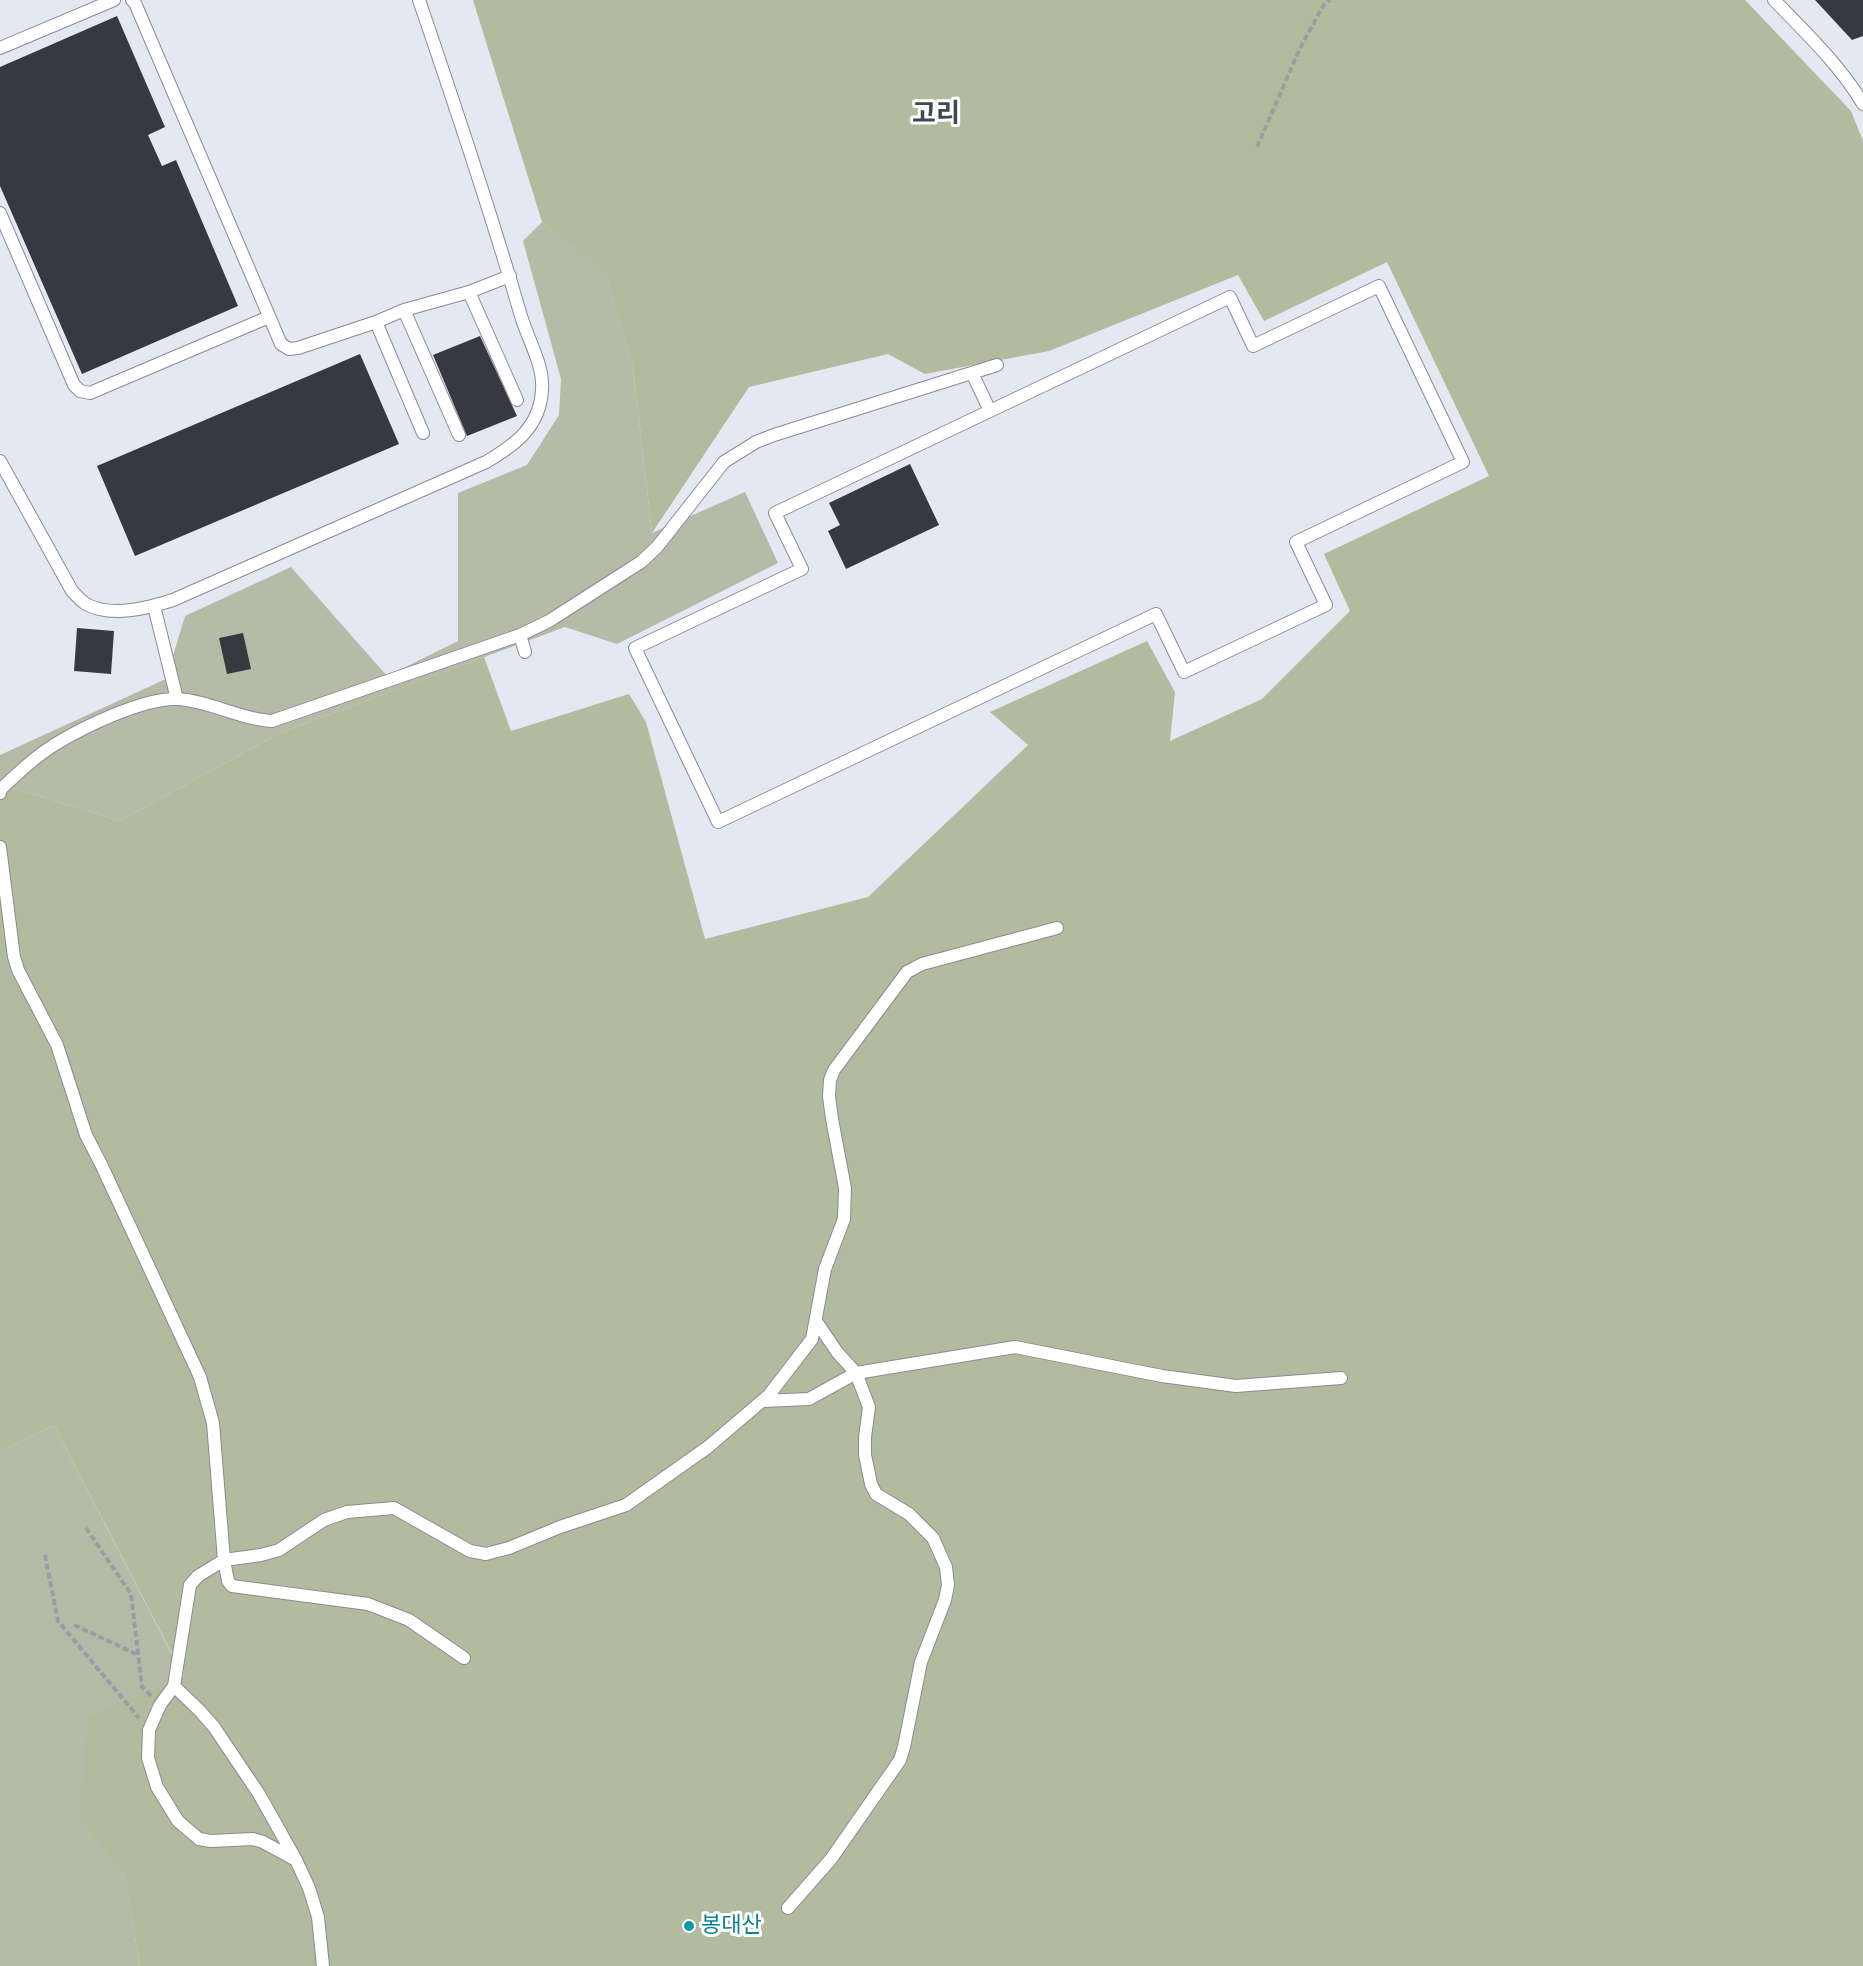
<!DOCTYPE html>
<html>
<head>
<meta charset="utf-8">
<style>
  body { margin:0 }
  canvas { display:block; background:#e3e8f2 }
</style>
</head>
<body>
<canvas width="1863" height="1966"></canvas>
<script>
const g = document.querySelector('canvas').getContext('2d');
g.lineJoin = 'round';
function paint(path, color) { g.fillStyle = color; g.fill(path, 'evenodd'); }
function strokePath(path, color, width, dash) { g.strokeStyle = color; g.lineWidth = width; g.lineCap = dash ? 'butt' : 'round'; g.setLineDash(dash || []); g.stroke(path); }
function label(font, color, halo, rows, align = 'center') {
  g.font = font + ' "Zilla Slab","Noto Sans KR",serif'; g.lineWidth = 6; g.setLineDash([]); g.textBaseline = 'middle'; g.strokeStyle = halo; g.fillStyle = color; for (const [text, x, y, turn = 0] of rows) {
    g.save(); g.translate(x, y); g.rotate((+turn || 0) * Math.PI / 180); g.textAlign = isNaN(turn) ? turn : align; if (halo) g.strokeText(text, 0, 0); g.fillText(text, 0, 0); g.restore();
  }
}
paint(new Path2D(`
  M542,222L605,270L633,367L652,533L745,492L778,563L617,644L565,627L280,733L120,821L0,784V755L166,679L185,616L291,567L387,676L458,641V493L527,465L559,415L561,379L523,241Z
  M54,1425L184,1678L79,1820L124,1872L140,1966H0V1451Z`), '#b5bba7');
paint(new Path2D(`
  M473,0H1745L1851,111L1863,141V1966H140L124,1873L79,1820L88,1718L184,1677L54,1425L0,1451V784L120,821L280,733L484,657L511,731L629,694L646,722L705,939L868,897L1028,745L990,712L1147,641L1175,692L1170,741L1262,699L1350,611L1324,554L1489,476L1387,262L1264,321L1238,275L1049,351L925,374L888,354L749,387L652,533L633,367L605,271L542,222Z`), '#b2bb9d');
paint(new Path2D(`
  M1815,0H1863V36L1852,40Z
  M117,16L165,127L148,135L162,166L176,160L238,306L82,374L0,186V67Z
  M480,336L517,416L467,436L433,355Z
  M360,354L399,444L135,556L97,466Z
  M910,464L939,525L846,569L828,531L840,525L829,503Z
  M77,628L114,631L111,674L74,671Z
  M243,633L251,669L227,674L219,638Z`), '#383840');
const service = new Path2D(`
  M132,0L135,3L281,344L289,349L298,348L376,322L404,310L469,292L510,276
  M1774,0C1805,32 1840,65 1863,104
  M0,48L114,0
  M0,213L74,385L80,391L90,393L269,317
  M1379,286L1463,462L1296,542L1326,605L1184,672L1156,614L718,822L635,648L802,569L775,513L1230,297L1253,346Z
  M469,292L517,400
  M404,310L459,435
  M376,322L423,433
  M972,373L990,411
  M0,461L72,591C76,595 81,601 86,604C111,618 148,608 173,600L486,462C515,445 540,427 542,390C544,365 528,340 521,316C490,210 455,105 419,0
  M154,606L177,699
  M520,635L525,652
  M0,793L1,789C18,773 35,757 54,745C83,727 145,697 178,699C210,701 239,719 272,721L520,635L549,621L641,562L657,547L724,462L756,442L774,435L997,365
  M0,847L14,957L18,970L57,1045L86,1135L101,1164L200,1377L213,1423L224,1560L198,1576L190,1585L174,1686L160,1705L149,1730L148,1758L157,1787L178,1821L199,1839L211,1841L253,1839L263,1842L296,1860
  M762,1401L809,1399L856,1373L837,1352L816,1321
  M464,1658L409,1620L368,1604L232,1586L228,1581L224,1560L261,1555L279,1550L324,1520L347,1512L394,1508L470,1551L486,1554L509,1548L560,1527L626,1505L708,1447L769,1395L812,1339L825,1269L844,1219L845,1188L832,1119L829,1096L830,1080L834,1070L907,972L922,964L1057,928
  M174,1686L200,1711L214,1727L259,1794L296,1860L309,1888L318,1917L323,1966
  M788,1908L831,1859L900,1760L904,1747L921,1662L945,1600L948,1585L946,1567L933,1538L909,1514L876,1494L871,1484L865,1455V1437L869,1407L856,1373L1015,1347L1162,1376L1236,1386L1341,1378`);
strokePath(service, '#878c95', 14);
strokePath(new Path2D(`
  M1257,147L1300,48L1323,6L1330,0
  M86,1528L131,1594L142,1687L151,1696
  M45,1555L58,1621L139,1718
  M74,1625L136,1654`), '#999da5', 4, [6, 3]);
strokePath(service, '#fff', 12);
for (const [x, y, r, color] of [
  [689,1926,6,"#0f9aa8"]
]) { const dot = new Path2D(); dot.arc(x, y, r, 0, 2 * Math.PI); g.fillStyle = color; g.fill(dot); strokePath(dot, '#fff', 2); }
label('22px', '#0d838f', '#fff', [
  ["봉대산",701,1926]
], 'left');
label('bold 26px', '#43474f', '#fff', [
  ["고리",936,115]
]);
</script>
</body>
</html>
